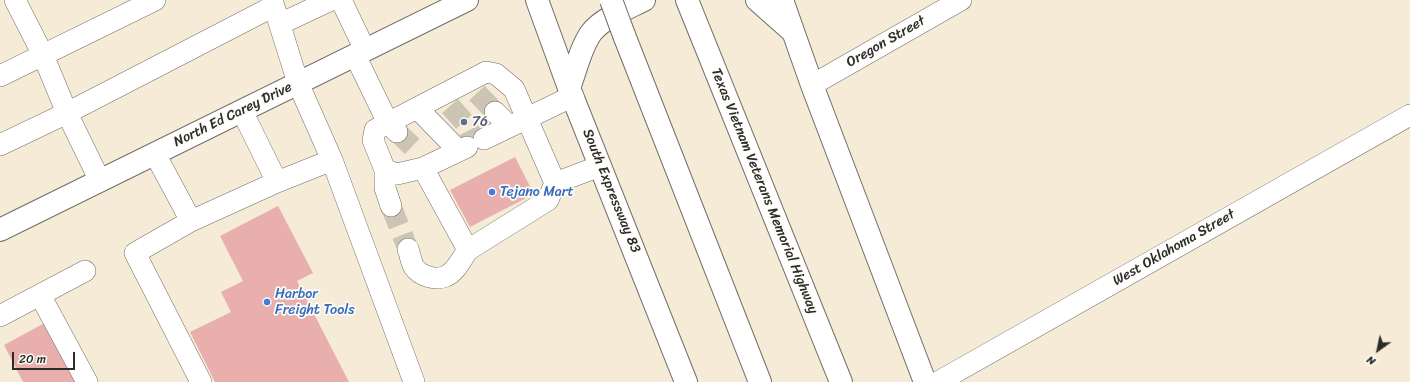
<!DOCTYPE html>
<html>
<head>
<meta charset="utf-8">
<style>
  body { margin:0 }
  #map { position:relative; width:1410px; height:382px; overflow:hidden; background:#f5ebd6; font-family:Sriracha,sans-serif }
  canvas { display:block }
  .north { position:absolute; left:1358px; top:330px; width:40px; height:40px; -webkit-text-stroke:3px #fdfcf7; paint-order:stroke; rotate:213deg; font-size:11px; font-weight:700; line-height:16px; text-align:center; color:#2b2b2b }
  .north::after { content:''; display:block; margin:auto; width:14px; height:18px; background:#2b2b2b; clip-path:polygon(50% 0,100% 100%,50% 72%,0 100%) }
  .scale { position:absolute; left:12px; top:352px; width:63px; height:18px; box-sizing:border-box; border:2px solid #2b2b2b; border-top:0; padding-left:5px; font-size:12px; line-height:14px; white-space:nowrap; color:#2b2b2b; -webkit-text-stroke:3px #fdfcf7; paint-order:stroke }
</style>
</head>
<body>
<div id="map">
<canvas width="1410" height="382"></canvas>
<div class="north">N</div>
<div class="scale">20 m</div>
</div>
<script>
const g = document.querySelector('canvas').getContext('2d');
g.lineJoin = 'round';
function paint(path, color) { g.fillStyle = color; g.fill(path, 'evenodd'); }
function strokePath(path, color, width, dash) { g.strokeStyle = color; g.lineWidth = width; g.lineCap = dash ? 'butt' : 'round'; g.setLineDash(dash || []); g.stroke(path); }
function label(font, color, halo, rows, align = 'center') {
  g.font = font + ' Sriracha,sans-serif'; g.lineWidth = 3.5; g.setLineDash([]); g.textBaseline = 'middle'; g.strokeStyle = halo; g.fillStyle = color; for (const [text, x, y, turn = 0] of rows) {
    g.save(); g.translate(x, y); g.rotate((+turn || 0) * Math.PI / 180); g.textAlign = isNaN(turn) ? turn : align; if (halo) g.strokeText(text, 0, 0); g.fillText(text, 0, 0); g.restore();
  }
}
paint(new Path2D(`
  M515,157L534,194L470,227L450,190Z
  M278,206L313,273L297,281L349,382H215L190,332L231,312L221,292L243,281L220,236Z
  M50,320L78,382H23L4,345Z`), '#e8afad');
strokePath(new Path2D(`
  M477,93L495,112
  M450,106L466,124L476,143
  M397,132L417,151
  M391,206L408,249`), '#cdc5b4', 21, [21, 10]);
const minor = new Path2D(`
  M15,0L43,55L67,113L100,181
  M341,0L365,50
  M280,24L331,0
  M355,55L388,123L486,72L496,74L514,89L555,183L600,166
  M0,76L155,0
  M812,85L961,0
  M417,108L459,151
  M242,111L277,182
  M495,112L509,126
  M397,132L388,123L375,130L373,140L385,170L397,174L423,168L468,250L548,200L555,183
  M484,139L573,96
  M0,145L67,113L274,6
  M155,154L191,221L135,253L201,382
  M332,160L414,382
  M423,168L467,147
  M385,170V188L391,206
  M191,221L277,182L332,160L298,83L272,0
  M408,249C410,254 411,262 414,267C420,276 436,281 446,276C456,272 462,258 468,250
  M40,295L87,382
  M0,316L85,271
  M938,382L1410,115`);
const major = new Path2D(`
  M537,0L569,88L686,382
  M757,0L792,31
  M782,0L812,85L925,382
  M569,88C576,70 580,49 591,33C601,19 628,8 644,0
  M0,230L467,0`);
const highway = new Path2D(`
  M687,0L841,382
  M624,35L760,382`);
strokePath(minor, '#726e67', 22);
strokePath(major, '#726e67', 24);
strokePath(highway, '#726e67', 24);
strokePath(minor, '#fff', 21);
strokePath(major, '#fff', 22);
strokePath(highway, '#fff', 22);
const highwayBridge = new Path2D(`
  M611,0L624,35`);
strokePath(highwayBridge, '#726e67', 24, []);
strokePath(highwayBridge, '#fff', 22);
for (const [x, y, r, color] of [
  [464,122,4,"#5c6f8a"],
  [492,192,4,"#3f7fe0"],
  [267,302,4,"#3f7fe0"]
]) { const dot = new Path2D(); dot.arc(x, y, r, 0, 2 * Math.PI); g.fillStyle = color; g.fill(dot); strokePath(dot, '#fdfcf7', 1.5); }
label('14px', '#2b2b2b', '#fdfcf7', [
  ["Oregon Street",886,42,-30],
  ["North Ed Carey Drive",233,115,-26],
  ["South Expressway 83",611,191,68],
  ["Texas Vietnam Veterans Memorial Highway",764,191,68],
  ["West Oklahoma Street",1174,248,-30]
]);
label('14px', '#4e5e75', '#fdfcf7', [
  ["76",472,122]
], 'left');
label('14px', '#366cbe', '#fdfcf7', [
  ["Tejano Mart",500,192],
  ["Harbor",275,294],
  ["Freight Tools",275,310]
], 'left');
</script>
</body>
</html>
